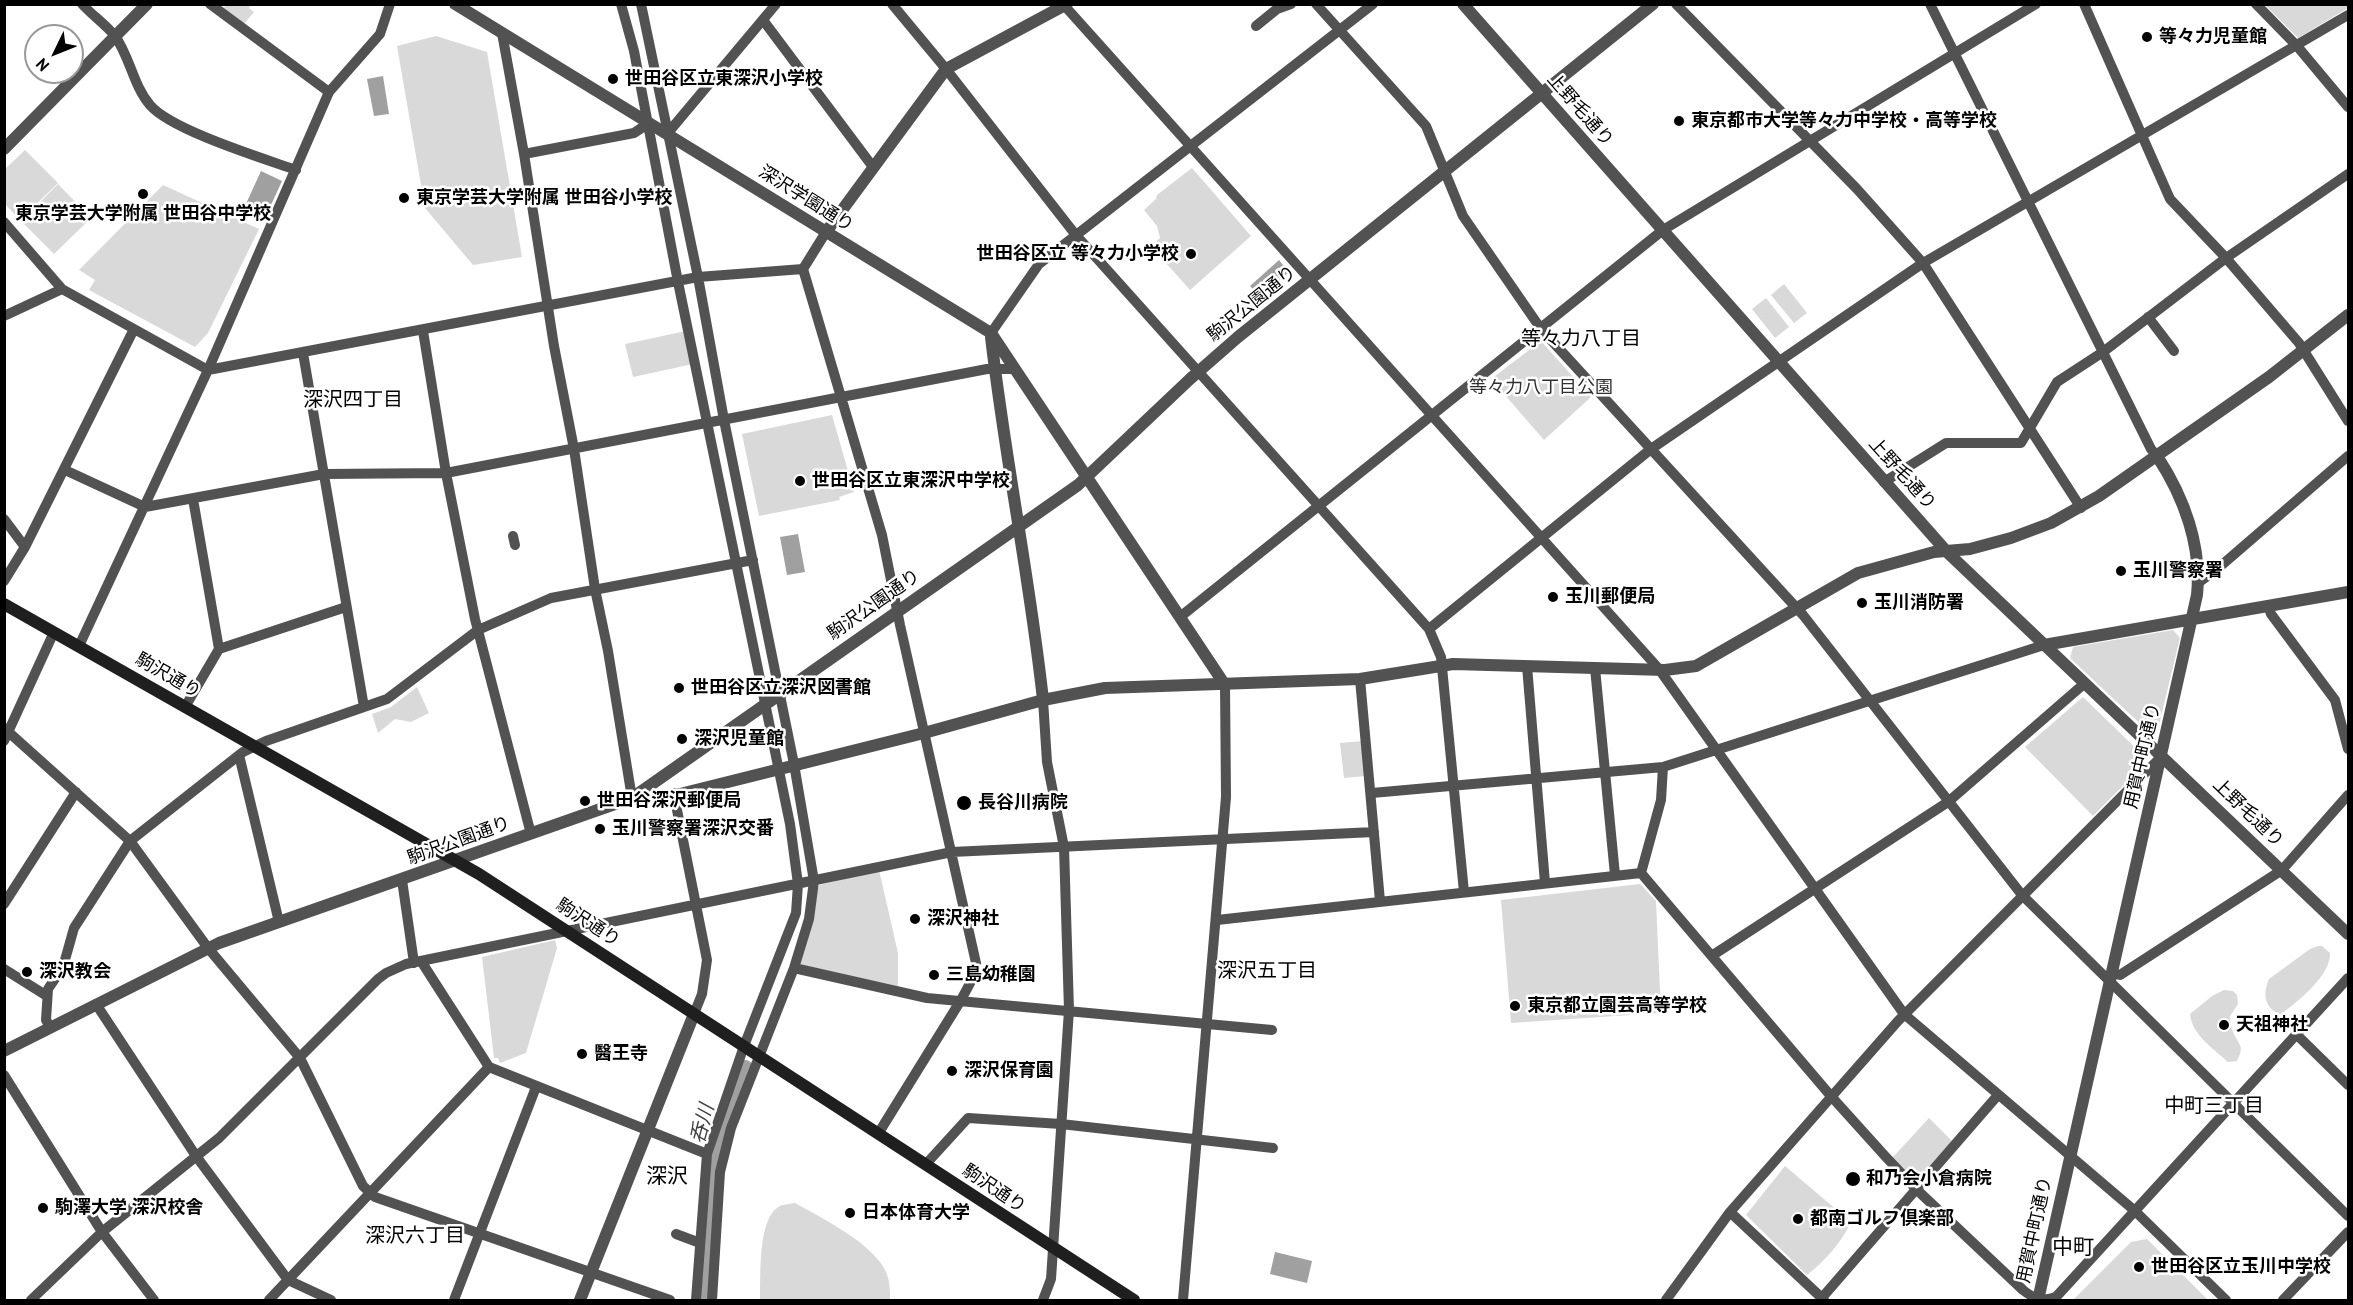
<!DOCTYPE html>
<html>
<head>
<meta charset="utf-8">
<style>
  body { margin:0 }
  #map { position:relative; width:2353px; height:1305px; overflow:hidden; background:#fff; font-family:"PT Sans",sans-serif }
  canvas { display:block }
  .frame { position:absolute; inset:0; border:6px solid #000; pointer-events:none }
  .north { position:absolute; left:24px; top:24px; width:60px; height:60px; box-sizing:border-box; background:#fff; border:2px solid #999; border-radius:50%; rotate:227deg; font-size:16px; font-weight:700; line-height:24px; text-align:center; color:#000 }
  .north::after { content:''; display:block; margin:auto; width:21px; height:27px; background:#000; clip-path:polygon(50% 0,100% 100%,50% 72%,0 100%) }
</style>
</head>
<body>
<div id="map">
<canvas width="2353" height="1305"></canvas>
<div class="frame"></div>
<div class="north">N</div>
</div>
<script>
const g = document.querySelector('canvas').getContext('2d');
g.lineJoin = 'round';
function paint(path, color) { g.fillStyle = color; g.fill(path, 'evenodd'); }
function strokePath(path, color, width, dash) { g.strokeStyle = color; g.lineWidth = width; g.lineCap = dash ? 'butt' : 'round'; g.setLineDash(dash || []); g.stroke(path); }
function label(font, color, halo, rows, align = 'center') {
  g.font = font + ' "PT Sans","Noto Sans JP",sans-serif'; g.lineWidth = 5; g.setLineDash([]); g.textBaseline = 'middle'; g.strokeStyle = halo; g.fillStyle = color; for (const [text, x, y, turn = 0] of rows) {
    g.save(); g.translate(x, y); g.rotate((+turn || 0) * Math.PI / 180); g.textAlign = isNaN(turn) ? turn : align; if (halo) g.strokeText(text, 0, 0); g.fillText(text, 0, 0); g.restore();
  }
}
paint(new Path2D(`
  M2348,4V8L2298,38L2265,5Z
  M227,5H251L249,8L254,12L244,24L223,8Z
  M436,36L487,52L522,257L473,265L425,208L397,46Z
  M25,150L58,183L20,220L5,204V169Z
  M1192,168L1251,236L1190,290L1151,246L1160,238L1157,226L1144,210L1156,199L1157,195Z
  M58,184L91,218L54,254L21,221Z
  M163,185L259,229L208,333L195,347L89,290L95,280L79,270Z
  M1784,284L1807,313L1794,323L1771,295Z
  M1766,298L1789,327L1775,338L1752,309Z
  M686,331L693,364L633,377L625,344Z
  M1541,341L1591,397L1544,440L1491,379Z
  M832,415L854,492L839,497L840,500L759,516L742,434Z
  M2173,630L2180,638L2158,729L2149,732L2070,658L2073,647Z
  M417,687L429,713L411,722L395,719L378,733L372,714L391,707Z
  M2083,697L2145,757V764L2093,816L2025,747Z
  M1364,741L1366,776L1344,778L1340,743Z
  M879,870L898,953V986L802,966L800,963L817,889L820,885Z
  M1640,884L1656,901L1661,1013L1511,1023L1501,900Z
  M555,940L557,948L526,1053L500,1063L498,1058H494L482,957Z
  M2318,946H2322L2330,953C2331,976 2297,1002 2280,1015C2265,1007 2262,996 2269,979L2310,949Z
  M2224,990L2233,991L2237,995L2238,1004L2230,1016C2230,1021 2231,1027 2233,1032C2239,1046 2245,1045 2237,1061L2228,1062C2213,1048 2192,1035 2190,1014L2212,996Z
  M738,1073L746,1076L729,1124L709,1300H700L705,1221L712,1155Z
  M1929,1118L1952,1141L1917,1181H1913L1893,1157Z
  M1785,1166L1851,1222C1841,1243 1825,1261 1807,1275L1746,1215Z
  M795,1203C820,1217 866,1240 882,1265C890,1276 890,1288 890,1300H760C761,1278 757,1217 780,1206C784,1204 791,1204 795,1203Z
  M2147,1239L2208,1300H2073L2131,1242Z`), '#d9d9d9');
paint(new Path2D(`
  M383,76L389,114L374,116L367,79Z
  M261,171L282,181L266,216L245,206Z
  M1279,260L1289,272L1260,297L1250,286Z
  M798,534L805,572L787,575L780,537Z
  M1275,1252L1312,1261L1307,1283L1270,1274Z`), '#a0a0a0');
strokePath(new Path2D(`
  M704,1300C707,1241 708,1178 725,1121C730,1103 738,1086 745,1069`), '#a0a0a0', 18);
strokePath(new Path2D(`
  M82,4C92,15 106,25 115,36C130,57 133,85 150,105C171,130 262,158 296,170
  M210,4L329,92
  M621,4L634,51L678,282L790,824L798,884L796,913L744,1046L707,1154L696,1300
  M641,4L698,277L724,420L794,764L814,881L809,919L794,968L731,1128L720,1172L712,1300
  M892,4L946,69L1075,234L1429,629L1441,657L1464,892
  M1063,4L1659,669L1904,1014L2135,1211L2226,1300
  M1316,4L1426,126L1463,216L1541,329L1803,615L2022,895L2348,1216
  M1676,4L1857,189L1923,263L2081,508
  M1930,4L2151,449L2157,456
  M2084,4L2170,199L2226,258L2299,343L2348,421
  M2256,4L2297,46L2348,107
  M763,20L873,167
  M1256,26L1277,9L1291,4
  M502,33L524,154L554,346L574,449L595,589L608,651L632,798
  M667,134L776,4
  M524,154L634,133L649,123
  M4,222L62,289L208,370L698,277L803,269
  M826,232L803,269L882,535L900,625L976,963V972L961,1000L878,1134
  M4,316L62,289
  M2148,317L2174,351
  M423,331L446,473L475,619L531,834
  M991,333L1039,264L1373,4
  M303,353L364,707
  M65,470L145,507L324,474L446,473L987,369H1014
  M1884,482L1946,443H2021L2057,382L2103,352L2226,258L2348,174
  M4,519L25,547
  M513,536L515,545
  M4,581L25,547L134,329
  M2198,583L2216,570L2348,456
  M2268,606L2271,614L2335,700L2348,749
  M1180,617L1663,230L2036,4
  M1429,629L1651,449L1923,263L2348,15
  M79,646L208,370L329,92L380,34L390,4
  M219,649L346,607
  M1527,666L1545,883
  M1595,668L1615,875
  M1360,679L1380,901
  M185,707L219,649L193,499
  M4,728L130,841L208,948L300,1058L363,1186L375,1197L670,1300
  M4,741L54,632
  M239,755L279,922
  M1372,793L1663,767L2044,645
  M674,795L707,960L702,994L694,1014
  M1641,873L1830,1095L1885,1156L1916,1189L2023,1290C2034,1299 2043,1302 2056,1297L2348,978
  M1641,873L1661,800L1663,767
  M402,880L414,963
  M4,904L76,792
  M1217,920L1641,873
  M1713,955L1948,802L2085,683
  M421,961L489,1067L707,1154
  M794,968L927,998L1272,1030
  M4,969L47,996
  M2112,973L2120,975L2282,870L2348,795
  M96,1004L196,1156L288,1280L331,1300
  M50,1027L46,1020L48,989L63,967L74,928L130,841L243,752L266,741L387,699L478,630L551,598L753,560
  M2297,1035L2348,1085
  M4,1075L102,1232L154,1300
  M926,1164L968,1118L1061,1124L1273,1148
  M1730,1212L1824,1300
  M676,1234L700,1243
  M31,1300L102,1232L219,1138L378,979L386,973L406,964L952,852L1374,832
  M269,1300L489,1067
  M454,1300L536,1087
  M1043,1300L1051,1279L1069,1010L1064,847L1047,762L1043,700
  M1183,1300L1226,797L1225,685
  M1666,1300L1730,1212L1898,1021L2162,756
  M1820,1300L1998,1095
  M2283,1300L2348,1232`), '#525252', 10);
strokePath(new Path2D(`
  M455,4L991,333L1225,685
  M1463,4L1947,552L2348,934
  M4,149L147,4
  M826,232L946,69L1067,4
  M991,337C1005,459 1030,579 1043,700
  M2044,645L2348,592
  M633,798L680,794L924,733L1043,700L1105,688L1360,679L1453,664L1665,670L1696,666L1858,573L1934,552L1970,549L2011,538L2051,523L2099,496L2269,377L2348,315
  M4,1051L219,943L632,798L1078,485L1190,379L1238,337L1653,4
  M580,1300L694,1014
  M2038,1300L2197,595C2202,546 2184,497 2157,456`), '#525252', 12);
strokePath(new Path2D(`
  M4,604L479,874L1134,1300`), '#1f1f1f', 12);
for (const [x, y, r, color] of [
  [2147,37,6,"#000"],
  [613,79,6,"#000"],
  [1679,121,6,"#000"],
  [143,194,6,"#000"],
  [404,198,6,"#000"],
  [1191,254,6,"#000"],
  [800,481,6,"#000"],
  [2121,571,6,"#000"],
  [1553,597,6,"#000"],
  [1862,603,6,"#000"],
  [679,688,6,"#000"],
  [682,739,6,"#000"],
  [585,801,6,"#000"],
  [964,803,8,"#000"],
  [600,829,6,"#000"],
  [915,919,6,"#000"],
  [27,972,6,"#000"],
  [934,975,6,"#000"],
  [1515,1006,6,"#000"],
  [2224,1025,6,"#000"],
  [582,1054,6,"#000"],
  [952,1071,6,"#000"],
  [1853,1179,8,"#000"],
  [43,1208,6,"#000"],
  [850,1213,6,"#000"],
  [1798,1219,6,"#000"],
  [2139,1267,6,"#000"]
]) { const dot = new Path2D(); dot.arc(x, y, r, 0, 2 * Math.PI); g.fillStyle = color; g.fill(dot); strokePath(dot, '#fff', 2); }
label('bold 18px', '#000', '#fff', [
  ["等々力児童館",2159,37],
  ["世田谷区立東深沢小学校",625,79],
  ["東京都市大学等々力中学校・高等学校",1691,121],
  ["東京学芸大学附属 世田谷小学校",416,198],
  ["東京学芸大学附属 世田谷中学校",143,214,"center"],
  ["世田谷区立 等々力小学校",1179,254,"right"],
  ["世田谷区立東深沢中学校",812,481],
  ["玉川警察署",2133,571],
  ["玉川郵便局",1565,597],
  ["玉川消防署",1874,603],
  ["世田谷区立深沢図書館",691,688],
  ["深沢児童館",694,739],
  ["世田谷深沢郵便局",597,801],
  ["長谷川病院",978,803],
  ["玉川警察署深沢交番",612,829],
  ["深沢神社",927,919],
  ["深沢教会",39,972],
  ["三島幼稚園",946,975],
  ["東京都立園芸高等学校",1527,1006],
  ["天祖神社",2236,1025],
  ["醫王寺",594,1054],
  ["深沢保育園",964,1071],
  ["和乃会小倉病院",1866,1179],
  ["駒澤大学 深沢校舎",55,1208],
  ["日本体育大学",862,1213],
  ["都南ゴルフ倶楽部",1810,1219],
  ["世田谷区立玉川中学校",2151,1267]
], 'left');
label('18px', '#000', '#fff', [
  ["上野毛通り",1580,110,49],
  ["深沢学園通り",806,199,32],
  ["駒沢公園通り",1252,304,-39],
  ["上野毛通り",1902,474,48],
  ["駒沢公園通り",874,605,-35],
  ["駒沢通り",168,676,30],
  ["用賀中町通り",2143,756,-77],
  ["上野毛通り",2248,813,44],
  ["駒沢公園通り",459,841,-20],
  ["駒沢通り",588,923,33],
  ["駒沢通り",994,1189,34],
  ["用賀中町通り",2035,1230,-78]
]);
label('18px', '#303030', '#fff', [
  ["等々力八丁目公園",1541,388]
]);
label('20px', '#000', '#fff', [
  ["等々力八丁目",1581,339],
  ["深沢四丁目",353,400],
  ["深沢五丁目",1267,971],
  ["中町三丁目",2214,1106],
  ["深沢六丁目",415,1236]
]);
label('italic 20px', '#414141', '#fff', [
  ["呑川",703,1124,-75]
]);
label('21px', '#000', '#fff', [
  ["深沢",667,1177],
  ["中町",2073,1248]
]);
</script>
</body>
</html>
